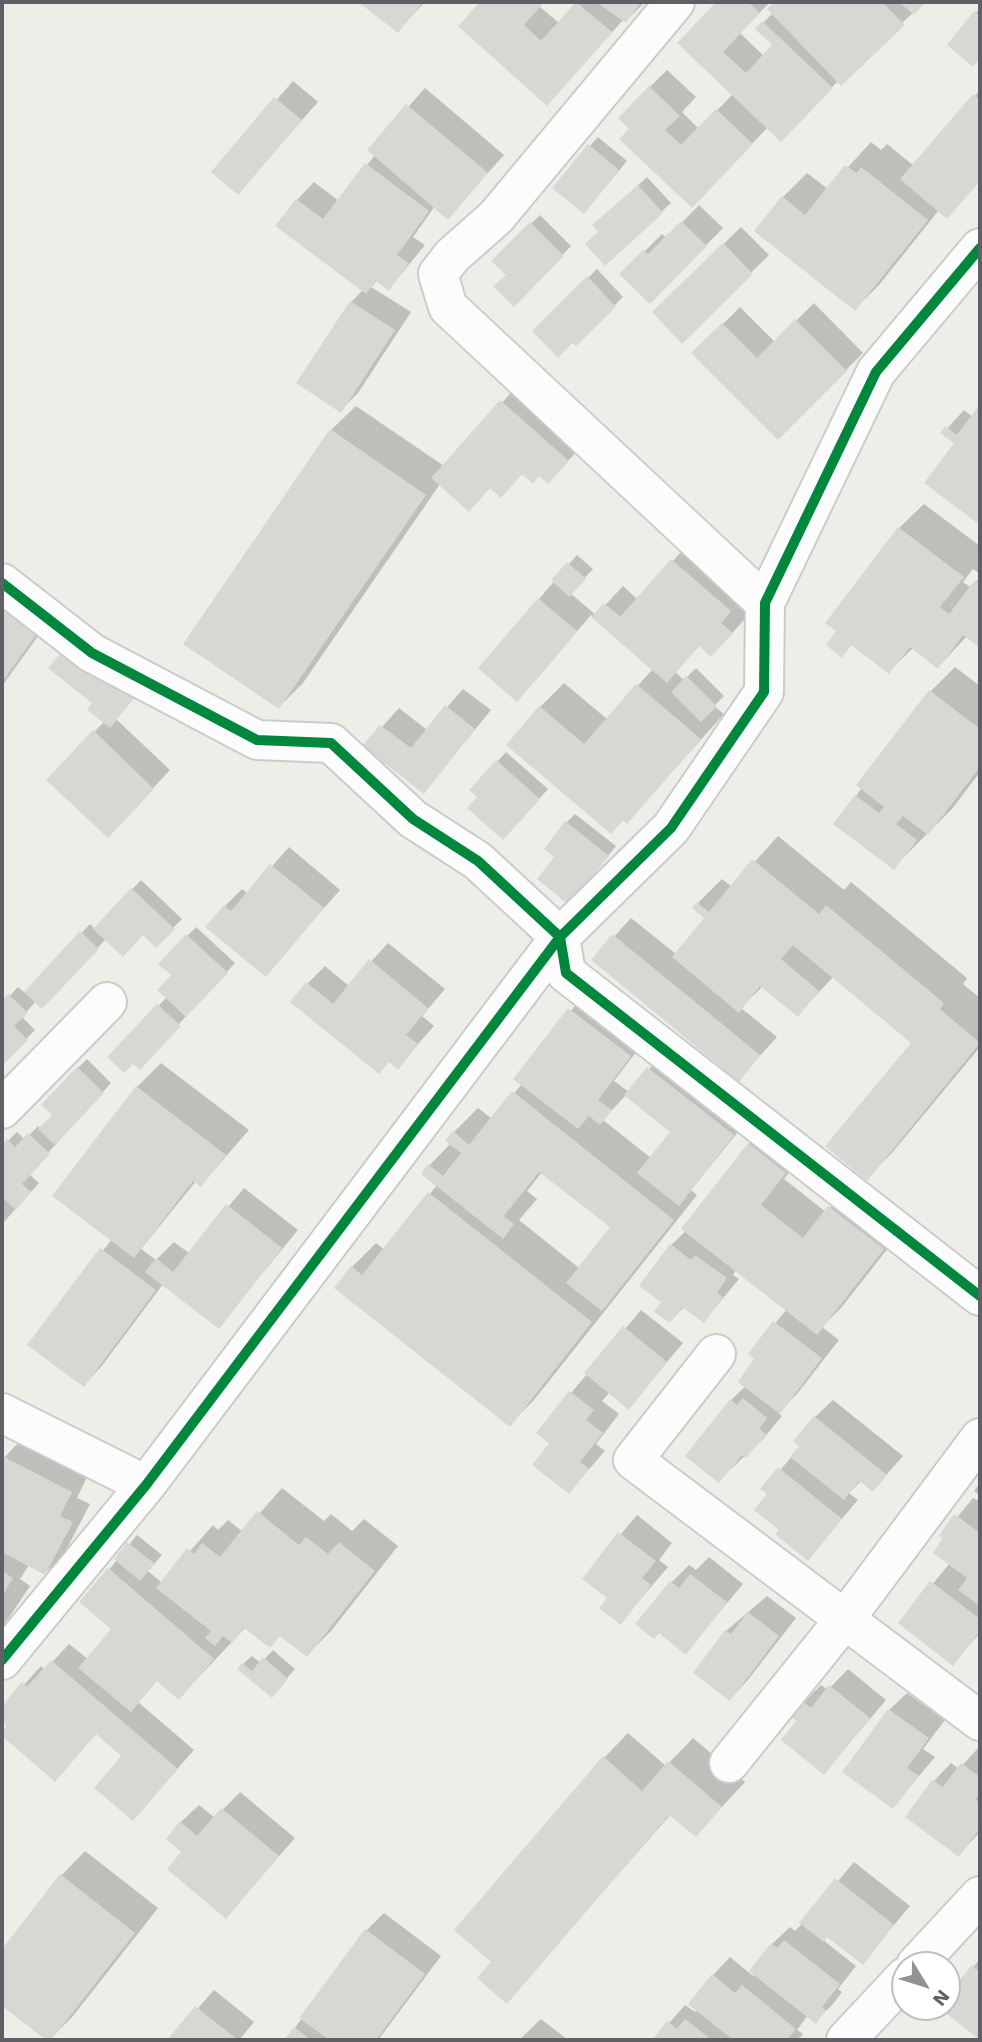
<!DOCTYPE html>
<html>
<head>
<meta charset="utf-8">
<style>
  body { margin:0 }
  #map { position:relative; width:982px; height:2042px; overflow:hidden; background:#eeeee9; font-family:"Work Sans",sans-serif }
  canvas { display:block }
  .frame { position:absolute; inset:0; border:4px solid #5e6066; pointer-events:none }
  .north { position:absolute; left:891px; top:1951px; width:70px; height:70px; box-sizing:border-box; background:#fff; border:2px solid #bfbfc2; border-radius:50%; rotate:128deg; font-size:19px; font-weight:700; line-height:28px; text-align:center; color:#5e6066 }
  .north::after { content:''; display:block; margin:auto; width:24px; height:32px; background:#909294; clip-path:polygon(50% 0,100% 100%,50% 72%,0 100%) }
</style>
</head>
<body>
<div id="map">
<canvas width="982" height="2042"></canvas>
<div class="frame"></div>
<div class="north">N</div>
</div>
<script>
const g = document.querySelector('canvas').getContext('2d');
g.lineJoin = 'round';
function paint(path, color) { g.fillStyle = color; g.fill(path, 'evenodd'); }
function strokePath(path, color, width, dash) { g.strokeStyle = color; g.lineWidth = width; g.lineCap = dash ? 'butt' : 'round'; g.setLineDash(dash || []); g.stroke(path); }
paint(new Path2D(`
  M361,2H425L398,31Z
  M482,2H544L540,7L559,23L578,2H645L626,21L624,19L564,86L461,26Z
  M718,2H770L740,33L764,56L775,45L757,29L773,13L769,9L777,2H925L838,81L799,122L768,127L709,189L631,129L650,87L667,70L696,97L682,112L699,129L733,94L679,43Z
  M980,8V57L973,64L949,45Z
  M293,81L318,102L238,192L214,172Z
  M425,88L504,155L448,217L435,206L413,237L425,245L389,289L378,280L371,287L411,312L358,393L341,410L351,302L363,290L297,200L314,182L339,201L375,155L370,150Z
  M980,90V181L947,217L939,210L879,285L855,309L783,197L807,173L828,189L871,142L881,150L887,144L914,166Z
  M598,137L627,161L592,203L590,146Z
  M647,177L671,203L605,264L601,232L604,217Z
  M699,205L723,228L650,302L622,274L662,234L667,238Z
  M540,215L571,246L514,305L508,275L493,261Z
  M741,227L769,255L682,341L654,312Z
  M597,269L623,297L576,344L535,331Z
  M814,303L863,353L778,438L694,353L740,307L775,342Z
  M519,384L585,443L565,464L540,475L523,473L501,496L491,487L469,510L440,484L303,683L279,707L331,430L356,406L444,466Z
  M980,407V523L927,483L956,442L943,433L964,410L973,417Z
  M924,504L980,546V574L973,569L963,582L971,588L980,577V646L967,636L938,667L913,648L889,671L853,644L841,655L899,528Z
  M690,542L747,593L737,604L749,614L729,637L700,645L675,672L684,680L696,668L724,696L714,706L724,714L627,822L540,707L564,683L607,719L653,669L591,615L534,682L539,599L577,555L593,569L570,593L596,615L623,586L638,600Z
  M9,601L59,607L2,686V611Z
  M955,667L980,686V772L952,809L893,868L856,796L931,691Z
  M142,689L116,719L170,770L125,818L94,732L105,721L95,703Z
  M463,689L491,710L424,792L365,746L399,708L427,730Z
  M506,752L548,789L512,829L472,789Z
  M575,814L616,846L577,894L557,857L567,822Z
  M778,836L844,890L851,882L967,978L963,984L980,998V1047L891,1154L867,1178L913,1043L833,977L798,1015L763,986L741,1008L777,1037L739,1079L593,960L631,918L676,954L706,918L698,903L722,879L732,887Z
  M289,847L340,890L266,974L225,906L242,889L248,894Z
  M141,880L182,919L156,945L143,933L106,939L42,1006L36,1001L22,1017L35,1030L4,1062L2,1004L18,987L25,993L90,924L95,929Z
  M196,927L235,963L139,1067L133,1061L109,1057L167,997L173,975L161,964Z
  M388,943L445,989L422,1016L434,1026L398,1067L307,984L325,966L349,986Z
  M587,991L647,1038L614,1081L629,1092L666,1050L750,1117L691,1190L697,1195L534,1400L510,1424L352,1267L376,1243L385,1250L437,1185L429,1166L451,1143L454,1132L478,1108L492,1119L522,1084L515,1079ZM626,1095L673,1131L651,1158L603,1120ZM542,1172L612,1226L579,1268L519,1220L537,1199L527,1191Z
  M87,1059L111,1083L29,1174L39,1183L2,1224V1147L17,1132L25,1140L38,1126L41,1129L54,1115L78,1068Z
  M161,1063L249,1130L201,1185L196,1181L141,1249L156,1260L174,1242L189,1253L244,1188L298,1230L219,1326L163,1284L101,1367L84,1385L30,1344L112,1239L137,1087Z
  M773,1120L809,1148L784,1179L826,1212L854,1183L907,1224L841,1308L822,1327L839,1340L797,1394L778,1413L782,1416L763,1439L719,1480L731,1400L746,1386L757,1359L750,1354L787,1309L736,1270L733,1275L739,1279L704,1321L685,1306L670,1321L663,1301L671,1245L686,1231L749,1144Z
  M641,1310L683,1343L628,1408L610,1392L602,1401L619,1414L596,1444L605,1451L569,1492L551,1443L571,1393Z
  M833,1400L903,1456L873,1490L861,1481L849,1493L858,1500L808,1558L781,1530L769,1494L763,1489L797,1451L815,1417Z
  M21,1440L88,1475L77,1498L90,1504L63,1556L45,1573L29,1565L20,1579L30,1586L2,1628V1460Z
  M980,1483V1496L974,1491Z
  M282,1488L324,1521L331,1514L352,1531L364,1519L398,1546L331,1631L307,1655L281,1635L246,1627L179,1698L158,1680L138,1702L194,1750L133,1819L124,1756L97,1733L55,1779L2,1733L8,1725L2,1719V1709L41,1666L45,1670L69,1644L88,1659L113,1629L109,1570L137,1535L162,1555L148,1571L162,1583L213,1525L218,1530L228,1520L243,1532Z
  M973,1498L980,1501V1633L953,1663L901,1622L950,1563L946,1538L942,1536Z
  M637,1515L672,1543L659,1560L668,1567L620,1623L610,1597L584,1578Z
  M709,1557L743,1584L686,1652L659,1632L671,1583L689,1565L696,1570Z
  M767,1596L796,1618L747,1681L730,1699L726,1631Z
  M273,1650L295,1669L272,1695L243,1664L252,1656L261,1663Z
  M848,1669L886,1700L824,1773L799,1720L804,1702L821,1685L828,1690Z
  M907,1693L945,1720L923,1749L935,1757L893,1807L889,1710Z
  M628,1733L666,1766L693,1738L745,1782L696,1835L671,1814L507,2001L494,1962L604,1758Z
  M980,1746V1832L959,1855L908,1817L934,1781L951,1763L959,1769Z
  M240,1792L295,1838L226,1917L184,1852L181,1822L199,1805L215,1818Z
  M85,1851L158,1908L73,2016L49,2040L2,2003V1952L61,1876Z
  M854,1862L910,1906L862,1963L828,1935L823,1940L856,1966L838,1989L842,1992L833,2004L816,2021L808,2015L797,2030L803,2034L798,2040H654L685,2005L695,2012L697,2009L713,1975L730,1957L753,1976L772,1944L790,1927L795,1931L803,1923Z
  M384,1913L441,1956L378,2040H286L367,1930Z
  M980,1959V2040L941,2007H947V1998Z
  M214,1990L254,2022L239,2040H170Z
  M541,2019L568,2040H519Z`), '#0003');
paint(new Path2D(`
  M358,2H423L398,33Z
  M480,2H544L524,25L541,41L576,2L612,32L547,106L458,26Z
  M596,2H641L626,23Z
  M716,2H748L760,13L723,52L746,73L772,45L755,29L762,21L833,88L781,142L677,43Z
  M774,2H828L831,4L834,2H882L905,25L841,86L767,9Z
  M899,2H926L914,15Z
  M974,11L980,16V58L973,67L947,45Z
  M649,86L680,116L665,130L681,145L716,109L753,144L692,208L619,139L629,129L618,118Z
  M973,94L980,100V181L947,219L900,179Z
  M274,97L302,120L238,195L211,172Z
  M406,104L488,173L448,220L367,150Z
  M588,144L619,170L584,214L552,188Z
  M365,163L429,211L397,255L409,263L389,291L376,281L366,294L275,226L296,199L323,219Z
  M845,165L857,173L861,167L928,220L855,311L754,231L782,196L805,215Z
  M638,185L663,213L605,266L585,244L598,232L592,225Z
  M681,221L707,246L650,304L619,274L643,250L648,254Z
  M530,222L564,256L514,307L493,286L506,275L491,261Z
  M723,243L753,274L682,344L652,312Z
  M587,276L616,307L576,346L572,343L558,358L532,331Z
  M350,301L395,330L341,413L296,383Z
  M795,319L847,371L778,440L691,353L722,323L757,358Z
  M500,400L569,461L548,484L539,476L533,484L522,474L501,498L490,488L469,512L431,478Z
  M980,404V525L924,483L954,443L940,433L945,426L957,435Z
  M330,429L426,495L279,709L183,644Z
  M898,527L964,577L940,607L949,614L975,580L980,585V648L963,635L938,669L910,647L889,674L851,645L842,658L826,645L836,631L825,623Z
  M671,559L731,611L721,623L733,633L711,657L699,646L667,683L591,617L604,603L620,617Z
  M567,562L586,579L569,597L551,580Z
  M538,598L577,631L517,702L478,668Z
  M8,600L43,625L2,682V608Z
  M68,645L134,698L110,728L87,710L92,703L48,668Z
  M686,676L717,706L701,722L671,692Z
  M636,684L701,739L627,824L623,821L611,834L506,745L539,706L584,744Z
  M929,690L980,729V767L928,835L903,816L896,824L917,840L894,870L833,824L855,795L879,813L884,807L856,785Z
  M445,705L475,729L424,794L362,746L380,725L411,748Z
  M93,730L154,789L108,838L46,780Z
  M496,760L540,799L503,840L467,808L477,797L469,790Z
  M565,821L609,856L569,905L537,879L554,857L544,849Z
  M752,859L819,914L826,905L944,1003L940,1009L980,1043L867,1181L825,1146L911,1043L793,945L781,959L819,991L798,1017L760,986L739,1013L672,957L704,918L692,908L696,902L709,912Z
  M270,864L324,908L266,977L205,927L224,905L231,911Z
  M131,888L175,929L156,948L143,935L123,957L93,929Z
  M80,931L99,949L42,1009L24,992Z
  M186,934L228,973L186,1017L157,990L171,975L158,964Z
  M612,934L760,1055L739,1082L591,960Z
  M369,959L428,1008L406,1035L418,1044L398,1070L389,1062L379,1074L290,1002L306,982L333,1004Z
  M8,994L28,1013L14,1026L28,1040L4,1064L2,1001Z
  M157,1004L181,1026L140,1070L133,1064L124,1073L107,1057Z
  M568,1008L631,1056L598,1100L612,1110L600,1125L589,1116L578,1129L513,1079Z
  M77,1067L104,1093L55,1145L38,1129L52,1115L41,1105Z
  M647,1067L734,1135L679,1206L637,1173L670,1132L624,1095Z
  M136,1086L226,1155L201,1187L193,1181L134,1258L52,1196Z
  M512,1091L674,1220L602,1311L566,1283L610,1227L539,1172L504,1216L514,1224L503,1239L421,1174L428,1164L443,1176L461,1153L445,1141L453,1131L469,1145Z
  M28,1133L50,1154L22,1184L31,1192L16,1210L2,1197V1145L7,1139L15,1147Z
  M748,1143L786,1173L761,1205L803,1238L828,1206L884,1249L817,1335L681,1229Z
  M428,1192L592,1322L510,1427L334,1288L351,1266L362,1275Z
  M226,1204L282,1248L219,1329L145,1272L156,1258L173,1272Z
  M670,1244L691,1260L695,1255L727,1278L717,1293L723,1297L704,1323L682,1307L670,1323L654,1312L661,1302L639,1286Z
  M100,1248L156,1290L84,1387L27,1345Z
  M773,1321L822,1358L780,1414L738,1382L754,1359L748,1354Z
  M623,1326L667,1362L629,1410L584,1373Z
  M569,1391L594,1410L586,1420L603,1433L580,1462L589,1469L569,1494L532,1465L549,1443L536,1433Z
  M743,1398L767,1418L759,1429L766,1434L746,1458L742,1455L719,1483L685,1456L730,1399L737,1405Z
  M814,1416L887,1475L873,1492L859,1481L844,1500L790,1457L799,1446L793,1441Z
  M2,1456L72,1492L60,1516L73,1522L45,1575L2,1552Z
  M778,1467L842,1519L808,1561L775,1534L779,1530L754,1510L767,1494L760,1489Z
  M257,1511L299,1545L306,1537L328,1554L339,1542L375,1571L307,1657L280,1636L270,1648L244,1628L232,1643L223,1636L215,1646L205,1638L211,1631L156,1588L187,1548L194,1554L202,1543L220,1557Z
  M954,1514L980,1533V1606L958,1590L967,1578L933,1553L943,1538L939,1536Z
  M618,1532L656,1561L642,1578L651,1585L621,1625L599,1608L607,1598L582,1579Z
  M127,1542L155,1564L140,1581L114,1559Z
  M108,1568L214,1659L179,1700L157,1681L131,1712L78,1668L111,1629L79,1602Z
  M2,1571L13,1578L2,1596Z
  M690,1574L727,1602L686,1655L659,1633L654,1639L635,1624L670,1581L679,1588Z
  M930,1581L980,1619V1631L953,1666L898,1623Z
  M748,1612L779,1636L730,1701L693,1673L725,1630L731,1634Z
  M263,1657L288,1679L272,1698L237,1669L242,1663L252,1671Z
  M51,1660L178,1769L133,1821L94,1788L121,1756L96,1734L55,1782L2,1736L6,1725L2,1721V1706L22,1682L27,1687Z
  M829,1685L870,1718L824,1775L781,1740L796,1721L791,1716L802,1701L811,1708Z
  M888,1709L929,1738L907,1768L919,1776L893,1809L842,1772Z
  M603,1756L642,1791L668,1761L722,1807L696,1837L669,1815L507,2004L477,1978L491,1962L454,1930Z
  M961,1763L980,1777V1793L975,1799L980,1803V1828L959,1857L905,1817L932,1780L943,1787Z
  M221,1808L279,1856L226,1919L167,1869L181,1852L166,1839L180,1821L197,1836Z
  M60,1874L135,1933L51,2040H46L2,2006V1949Z
  M835,1878L894,1925L863,1965L827,1937L824,1942L799,1923Z
  M365,1929L425,1974L376,2040H329L299,2018Z
  M784,1940L840,1984L822,2007L826,2010L816,2024L749,1971L771,1943L777,1948Z
  M972,1965L980,1972V2040L938,2007H947V1995Z
  M712,1974L735,1993L742,1985L796,2029L787,2040H733L688,2004Z
  M195,2006L238,2040H167Z
  M685,2019L712,2040H652L667,2021L677,2029Z
  M294,2027L311,2040H284Z`), '#d7d7d4');
const street = new Path2D(`
  M675,2L496,217L452,256L438,274L448,307L765,603
  M2,583L92,653L257,740L331,743L413,819L478,861L560,937L566,973L980,1296
  M2,1109L107,1002
  M716,1354L633,1460L980,1721
  M2,1413L146,1485
  M2,1660L146,1485L560,937L671,828L764,692L765,603L876,372L980,248
  M729,1763L845,1619L980,1438
  M916,1965L980,1896
  M846,2040L905,1977`);
strokePath(street, '#cbcbcb', 42);
strokePath(street, '#fcfcfc', 38);
strokePath(new Path2D(`
  M2,583L92,653L257,740L331,743L413,819L478,861L560,937L566,973L980,1296
  M2,1660L146,1485L560,937L671,828L764,692L765,603L876,372L980,248`), '#00873e', 10);
</script>
</body>
</html>
